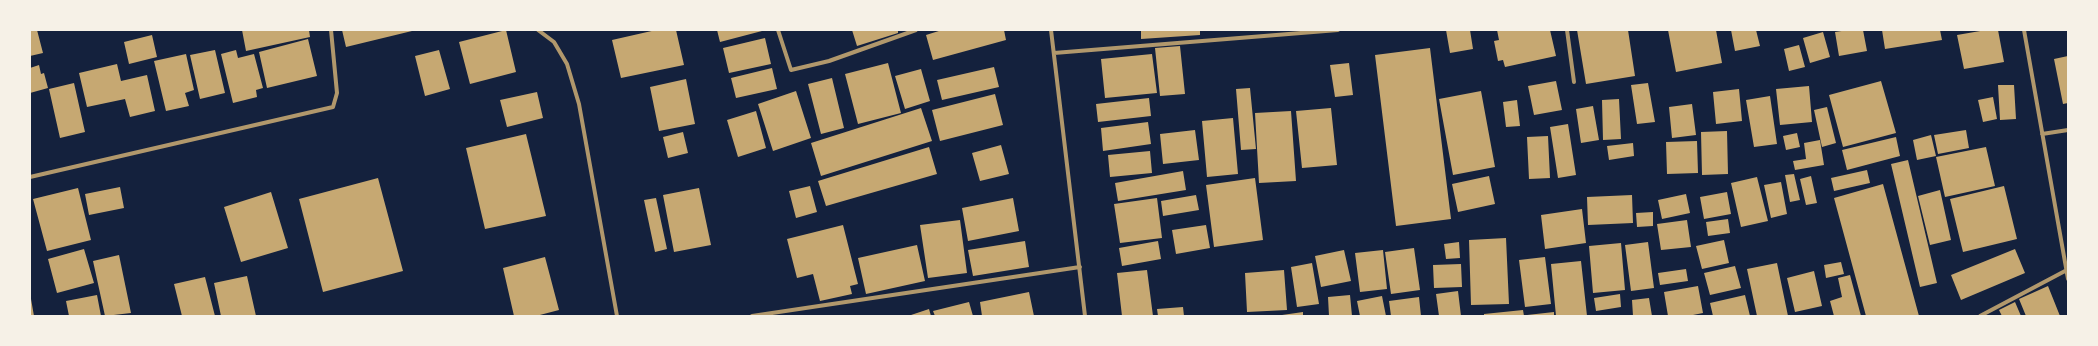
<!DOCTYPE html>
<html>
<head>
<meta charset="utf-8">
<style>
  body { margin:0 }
  #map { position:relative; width:2098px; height:346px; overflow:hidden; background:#14213d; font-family:"Varela Round",sans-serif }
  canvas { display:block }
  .frame { position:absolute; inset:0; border:31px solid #f6f1e7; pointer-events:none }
</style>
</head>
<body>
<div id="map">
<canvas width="2098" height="346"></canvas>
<div class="frame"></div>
</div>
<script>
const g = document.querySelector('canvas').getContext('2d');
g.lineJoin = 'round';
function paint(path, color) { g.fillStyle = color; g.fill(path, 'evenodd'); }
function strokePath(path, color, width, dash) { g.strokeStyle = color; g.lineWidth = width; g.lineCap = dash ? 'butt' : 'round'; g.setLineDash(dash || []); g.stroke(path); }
paint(new Path2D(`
  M30,30H37L43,53L30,56Z
  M242,30H309L310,37L246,51Z
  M342,30H411L412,31L346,47Z
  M506,30L516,72L470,84L459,42Z
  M656,30H676L684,65L621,78L612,40Z
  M717,30H762V31L720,42Z
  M852,30H898V33L857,46Z
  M942,30H1004L1006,40L933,60L926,35Z
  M1141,30H1200V35L1141,39Z
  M1446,30H1470L1473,49L1450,53Z
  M1497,30H1550L1556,56L1505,67L1503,60L1498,61L1494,41L1499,40Z
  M1577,30H1628L1635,76L1586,84Z
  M1668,30H1716L1722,63L1676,72Z
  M1731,30H1756L1760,46L1735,51Z
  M1848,30H1863L1867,51L1839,56L1835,32Z
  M1882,30H1940L1942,40L1885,49Z
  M1986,30H1998L2004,62L1964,69L1957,35Z
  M1823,32L1830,57L1810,63L1803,38Z
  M152,35L157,57L129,64L124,42Z
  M765,38L771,64L729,73L723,48Z
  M308,39L317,76L267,88L259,52Z
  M1799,45L1805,67L1789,71L1784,49Z
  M1180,46L1185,94L1160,96L1155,48Z
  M1430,48L1451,219L1396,226L1375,55Z
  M215,50L225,93L200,99L190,55Z
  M236,50L238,58L254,54L263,88L256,90L257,97L233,103L221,54Z
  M439,50L450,89L425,96L415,56Z
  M186,54L194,90L185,93L189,106L166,111L154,61Z
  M1152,54L1157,93L1105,98L1101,59Z
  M2068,56V103L2063,104L2054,59Z
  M888,63L901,113L858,124L845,74Z
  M1349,63L1353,95L1335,97L1330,65Z
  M117,64L121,81L147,75L155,111L130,117L125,99L87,107L79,73Z
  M39,65L41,74L44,73L48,88L30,93V68Z
  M994,67L999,87L942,100L937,80Z
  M772,68L777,89L736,98L731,78Z
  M921,69L930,101L905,109L895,76Z
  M832,78L844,128L821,134L808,84Z
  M686,79L695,124L659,131L650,87Z
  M1556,81L1562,110L1534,115L1528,86Z
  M1881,81L1896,133L1843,147L1829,95Z
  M74,83L85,132L60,138L49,89Z
  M1648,83L1655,122L1637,124L1631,85Z
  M1998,85H2014L2016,119L2000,120Z
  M1809,86L1812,122L1780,125L1776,89Z
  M1250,88L1256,149L1241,150L1236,89Z
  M1739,89L1742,121L1716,124L1713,92Z
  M796,91L811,138L773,151L758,104Z
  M1481,91L1495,167L1453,175L1439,99Z
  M537,92L543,118L507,127L500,100Z
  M995,94L1003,125L940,141L932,110Z
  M1770,96L1777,144L1754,147L1746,100Z
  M1993,97L1997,119L1983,122L1978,100Z
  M1149,98L1151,116L1098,122L1096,104Z
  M1619,99L1621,139L1603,140L1602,100Z
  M1517,100L1520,126L1506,127L1503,102Z
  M1692,104L1696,135L1672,138L1669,107Z
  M1593,106L1599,140L1581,143L1576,109Z
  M1827,107L1836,143L1822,147L1814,110Z
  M921,108L932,141L821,176L811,143Z
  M1331,108L1337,165L1302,168L1296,111Z
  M756,111L766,148L738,157L727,120Z
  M1291,111L1296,181L1259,183L1255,113Z
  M1233,118L1238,174L1207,177L1202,121Z
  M1148,122L1151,144L1103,151L1101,128Z
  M1568,124L1576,175L1558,178L1550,127Z
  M1195,130L1199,160L1163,164L1160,134Z
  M1966,130L1969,148L1938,154L1934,135Z
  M1727,131L1728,174L1702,175L1701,132Z
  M683,132L688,153L668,158L663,137Z
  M1797,133L1800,147L1786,150L1783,136Z
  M526,134L546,216L485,229L466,148Z
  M1931,135L1936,156L1917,160L1913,140Z
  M1548,136L1550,178L1529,179L1527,137Z
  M1896,137L1900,156L1847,170L1842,150Z
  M1820,140L1824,165L1795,170L1793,161L1806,159L1804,143Z
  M1697,141L1698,173L1667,174L1666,142Z
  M1633,143L1634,156L1609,160L1607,146Z
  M1001,145L1009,174L980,181L972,153Z
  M929,147L937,174L826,206L818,181Z
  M1986,147L1995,186L1945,197L1936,157Z
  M1150,151L1152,173L1110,177L1108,155Z
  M1908,160L1937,283L1920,287L1891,164Z
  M1867,170L1870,183L1834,191L1831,178Z
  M1183,171L1186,190L1118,201L1115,183Z
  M1794,174L1800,200L1790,202L1785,175Z
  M1489,176L1495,204L1458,212L1452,184Z
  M1811,176L1817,203L1806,205L1800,179Z
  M1757,177L1768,221L1741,227L1731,183Z
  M378,178L403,271L323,292L299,199Z
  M1255,178L1263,240L1214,247L1206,185Z
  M1781,182L1787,214L1771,218L1764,185Z
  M1883,184L1919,316H1866L1834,198Z
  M810,186L817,212L796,218L789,191Z
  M2004,186L2017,239L1963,252L1950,199Z
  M120,187L124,208L89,215L85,194Z
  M78,188L91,240L47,251L33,199Z
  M699,188L711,245L674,252L663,195Z
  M1940,190L1951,240L1930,245L1918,196Z
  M271,192L288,248L241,262L224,207Z
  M1727,192L1731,214L1704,219L1700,197Z
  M1686,194L1690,213L1662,219L1658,200Z
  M1196,195L1199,210L1163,216L1161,201Z
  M1632,195L1633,223L1588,225L1587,197Z
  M656,198L667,249L655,252L644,200Z
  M1013,198L1019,231L968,241L962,208Z
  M1157,198L1162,238L1120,243L1114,204Z
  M1582,209L1586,243L1545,249L1541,215Z
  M1653,212V226L1637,227L1636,213Z
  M1728,219L1730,233L1708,236L1706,222Z
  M960,220L967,273L928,278L920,225Z
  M1687,220L1691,247L1661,250L1657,224Z
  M843,225L858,284L850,286L852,294L820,301L813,274L797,278L787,239Z
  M1206,225L1210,248L1176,254L1172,230Z
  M1506,238L1509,304L1471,305L1469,240Z
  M1724,240L1729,263L1702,269L1696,246Z
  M1025,241L1029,267L973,276L968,250Z
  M1158,241L1161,259L1122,266L1119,248Z
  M1459,242L1460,258L1446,259L1444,244Z
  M1648,242L1654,288L1631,291L1625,245Z
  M1621,243L1625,290L1593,293L1589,246Z
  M917,245L925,281L866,294L858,258Z
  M1414,248L1420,290L1391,294L1385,252Z
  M84,249L94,283L57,293L48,259Z
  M2015,249L2025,273L1961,300L1951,275Z
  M1344,250L1351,281L1321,287L1315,256Z
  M1383,250L1387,289L1360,292L1355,253Z
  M119,255L131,313L105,316L93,261Z
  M545,257L559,310L536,316H514L503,268Z
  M1545,257L1551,304L1525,307L1519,260Z
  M1581,261L1587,316H1556L1551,264Z
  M1841,262L1844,274L1826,278L1824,265Z
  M1312,263L1319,304L1297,307L1291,267Z
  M1777,263L1788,316H1757L1747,269Z
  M1461,264L1462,287L1434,288L1433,265Z
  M1735,266L1741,288L1710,295L1704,273Z
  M1686,269L1688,281L1660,285L1658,273Z
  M1147,270L1153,316H1122L1117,273Z
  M1284,270L1287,310L1247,312L1245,273Z
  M1814,271L1822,306L1795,312L1787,278Z
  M1850,275L1861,316H1834L1830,301L1842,297L1838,278Z
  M247,276L256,316H221L214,283Z
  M205,277L215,316H182L174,284Z
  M1698,286L1703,313L1688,316H1668L1664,292Z
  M2048,286L2060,316H2026L2019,299Z
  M1458,291L1461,316H1439L1436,294Z
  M1029,292L1034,316H982L980,302Z
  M1620,294L1621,307L1596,311L1594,298Z
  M97,295L101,316H69L66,301Z
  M1350,295L1352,316H1329L1328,297Z
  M1745,295L1750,316H1713L1710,303Z
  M1382,296L1386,316H1360L1357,301Z
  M1419,297L1421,316H1391L1389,301Z
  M1649,298L1652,316H1633L1632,300Z
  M31,299L34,316H30Z
  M969,302L973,316H935L933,311Z
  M2015,302L2021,316H2002L1999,310Z
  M1183,307L1184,316H1158L1157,309Z
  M929,309L931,316H908Z
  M1523,310L1524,316H1484V314Z
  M1303,312V316H1282V315Z
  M1554,312V316H1527V315Z`), '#c6a872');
strokePath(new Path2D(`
  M538,30L554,42L567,64L579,104L617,316
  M778,30L791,70L829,61L916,30
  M1051,30L1085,316
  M1567,30L1574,82
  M2024,30L2068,279
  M1054,53L1338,30
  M2042,134L2068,130
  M30,177L333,107L337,93L331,30
  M752,316L1080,267
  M1980,316L2065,271`), '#b1986c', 4);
</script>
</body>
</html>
